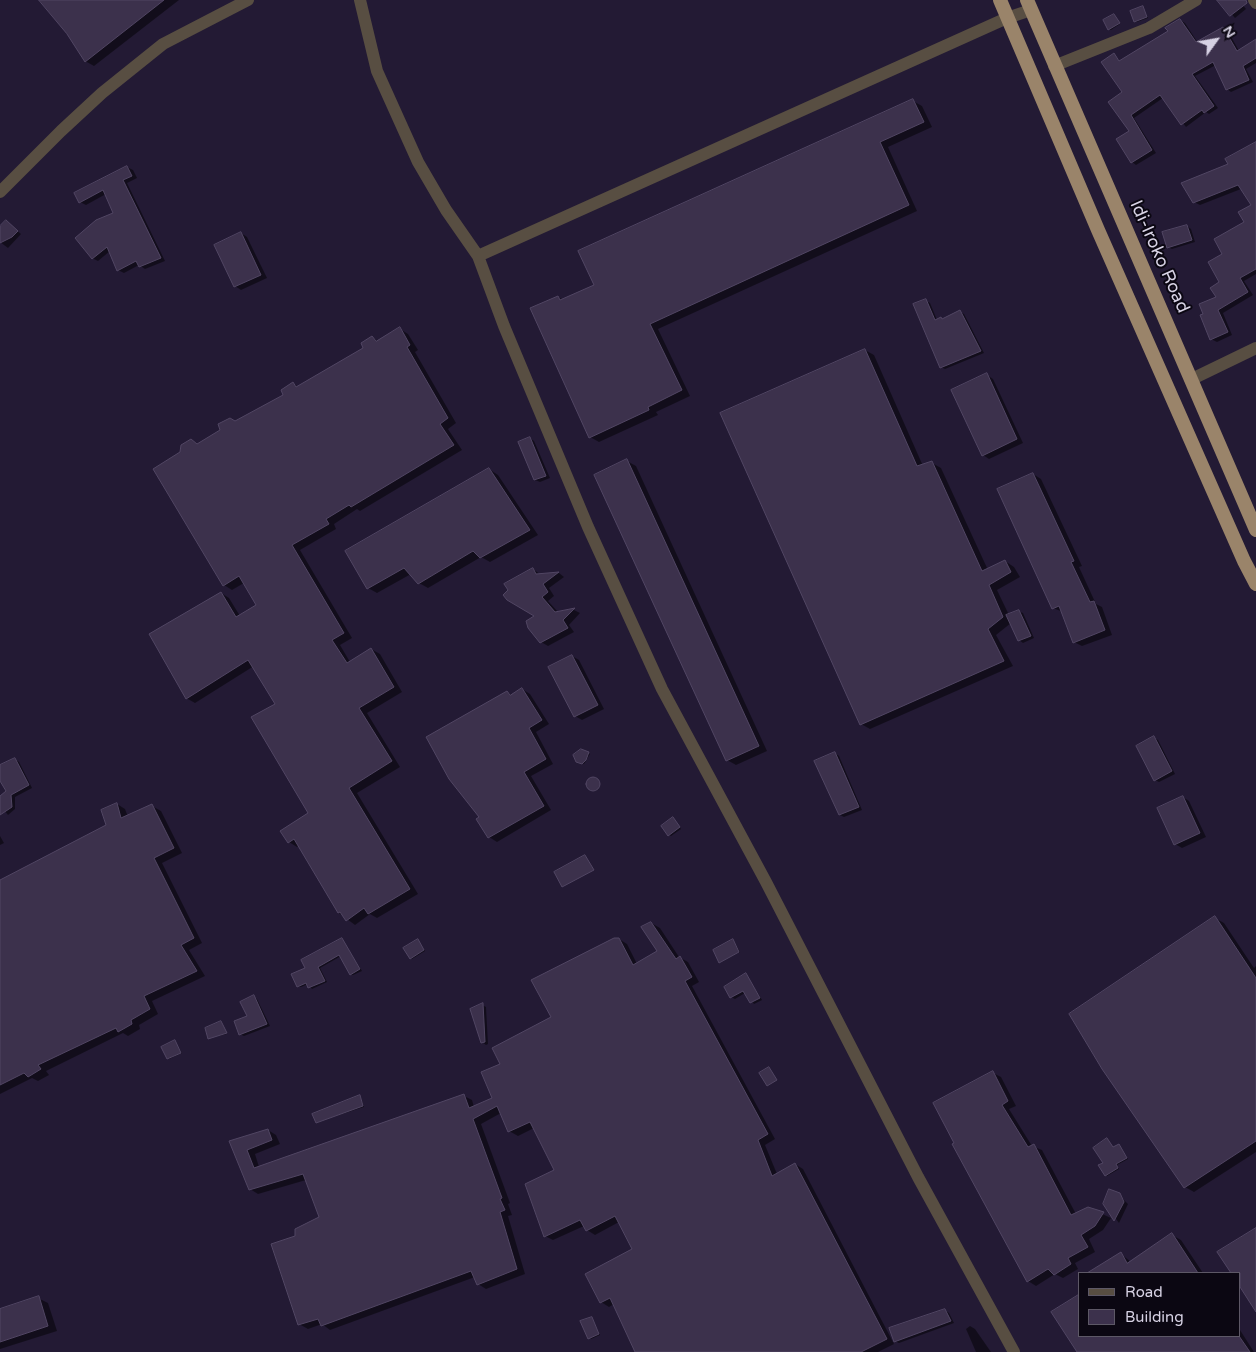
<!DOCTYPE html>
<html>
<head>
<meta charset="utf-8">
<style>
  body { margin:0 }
  #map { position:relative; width:1256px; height:1352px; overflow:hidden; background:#231a34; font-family:"Varela Round",sans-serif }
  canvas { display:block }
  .legend { position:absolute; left:1078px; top:1272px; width:162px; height:65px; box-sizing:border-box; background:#0b0712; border:1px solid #5d5866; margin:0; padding:6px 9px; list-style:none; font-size:15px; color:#d7d2e4 }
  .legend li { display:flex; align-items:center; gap:10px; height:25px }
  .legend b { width:25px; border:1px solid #5d5866 }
  .north { position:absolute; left:1191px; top:15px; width:50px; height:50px; -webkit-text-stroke:4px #0b0712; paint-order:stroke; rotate:58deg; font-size:14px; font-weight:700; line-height:20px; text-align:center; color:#d7d2e4 }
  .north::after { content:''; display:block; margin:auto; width:18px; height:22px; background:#d7d2e4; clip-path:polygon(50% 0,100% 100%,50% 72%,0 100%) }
</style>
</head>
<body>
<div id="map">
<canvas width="1256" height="1352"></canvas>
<ul class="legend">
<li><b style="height:6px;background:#584e42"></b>Road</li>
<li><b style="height:14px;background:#3c314c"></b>Building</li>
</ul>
<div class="north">N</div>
</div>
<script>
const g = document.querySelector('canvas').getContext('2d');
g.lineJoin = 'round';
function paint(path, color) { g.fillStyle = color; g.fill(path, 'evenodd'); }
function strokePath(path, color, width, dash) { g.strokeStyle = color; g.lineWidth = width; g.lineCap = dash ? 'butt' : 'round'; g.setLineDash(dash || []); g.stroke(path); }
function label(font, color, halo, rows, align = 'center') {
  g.font = font + ' "Varela Round",sans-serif'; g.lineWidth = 4; g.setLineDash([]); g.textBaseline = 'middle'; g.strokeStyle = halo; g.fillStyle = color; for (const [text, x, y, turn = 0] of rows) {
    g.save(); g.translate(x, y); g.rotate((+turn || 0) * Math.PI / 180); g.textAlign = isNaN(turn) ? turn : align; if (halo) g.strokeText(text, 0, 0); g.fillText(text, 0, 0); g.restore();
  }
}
paint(new Path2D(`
  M41,0H179L94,66L85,61L68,34Z
  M1219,0H1239L1246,9L1235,18Z
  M1143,7L1148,18L1137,22L1135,21Z
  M1114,15L1120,24L1111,30L1109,29Z
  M1180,20L1185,23L1198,43L1223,29L1228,31L1239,51L1256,43V63L1246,69L1253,82L1231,92L1227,89L1216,65L1195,76L1218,108L1209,114L1206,112L1186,127L1163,98L1134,118L1156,153L1136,165L1132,162L1131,132L1114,55L1121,62L1170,31Z
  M913,101L922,106L932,127L888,147L917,211L658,329L690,396L656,412L658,415L599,442L590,437L558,297L564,300L596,285Z
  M1256,145V274L1244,281L1253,295L1223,313L1232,335L1217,342L1211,339L1224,254L1246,222L1253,206L1241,189L1200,205L1194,202L1230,165Z
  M127,167L133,170L137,178L127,183L165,261L145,269L139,265L124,273L118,270L110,251L98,261L92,258L115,213L106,194L86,205L80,202Z
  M6,221L21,234L8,248L0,242V228Z
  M1187,226L1191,229L1195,242L1172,249L1168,247Z
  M241,233L247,237L267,278L241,290L235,286Z
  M926,301L930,303L937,320H944L960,312L964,314L984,353L945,369L941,367Z
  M400,329L408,334L418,350L415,352L456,423L448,429L462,450L360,511L357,509L334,524L336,529L300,550L352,638L340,645L350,662L371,649L380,654L402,692L367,713L400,767L357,793L418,894L377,918L370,914L355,925L339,913L299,845L297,847L289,842L309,813L276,704L254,666L195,703L186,698L221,593L229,598L240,616L257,605L244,583L232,590L224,585L181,453L191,440L198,444L285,395L293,384L299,387L364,349L372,337L378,341Z
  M865,350L874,355L923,466L932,463L941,468L988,570L1005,561L1014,567L1020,577L997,590L1009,615L1018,611L1023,613L1034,638L1023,643L1019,640L1011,623L996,635L1013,666L870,729L861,724Z
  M987,375L993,379L1023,443L989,459L983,455Z
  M530,438L534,441L550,478L540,482L535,480L520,443Z
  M627,461L636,466L767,751L736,765L727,760Z
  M489,469L498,475L538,535L490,562L481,557L428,588L419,583L411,574L377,593L368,588Z
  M1033,474L1041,479L1082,566L1079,567L1096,604L1102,607L1112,635L1082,646L1074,642L1063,612L1053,608Z
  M533,569L541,575L559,573L564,577L549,588L554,596L548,601L558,612L574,610L580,613L569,625L574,632L548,646L541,642L536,616Z
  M572,656L579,660L604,709L582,720L575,716Z
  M522,689L530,694L549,724L536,732L553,764L531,776L551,810L497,842L489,837L481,817L507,692L512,695Z
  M1154,738L1158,740L1175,774L1159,782L1155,780Z
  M581,750L590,754L584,764L575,758L576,753Z
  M835,753L839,756L862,810L844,817L840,815Z
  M15,759L19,762L32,788L15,797V809L8,815L0,805V798L7,792L0,778V767Z
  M588 785a6 6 0 1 1 12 0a6 6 0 1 1-12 0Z
  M1183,797L1189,801L1206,837L1182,848L1175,844Z
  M117,804L125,809L128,817L152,806L161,811L182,853L162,863L202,943L189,950L205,976L152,1001L158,1014L139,1025L140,1029L128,1036L123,1033L46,1071L49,1075L38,1081L32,1078L0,1094V881L108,826Z
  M674,820L681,829L671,836L669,835Z
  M0,836L4,843L0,845Z
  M1215,918L1224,923L1254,968L1256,966V1152L1194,1192L1185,1187Z
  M651,923L660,928L679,957L688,962L699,982L692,986L775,1139L765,1145L777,1174L795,1164L803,1169L894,1344L878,1352H637L614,1304L609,1307L601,1302L633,1250L619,1222L595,1235L587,1230L584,1226L553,1240L545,1236L556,1170L534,1128L518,1136L509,1131L501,1113L481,1124L510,1203L508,1204L512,1215L508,1216L525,1274L486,1289L478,1284L475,1277L330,1330L322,1324L308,1329L299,1324L297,1236L320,1218L306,1180L258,1194L250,1189L230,1142L268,1130L276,1135L280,1144L255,1154L259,1167L464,1096L472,1100L474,1107L493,1098L502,1065L553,1018L619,939L627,944L637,964L659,952Z
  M342,940L362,971L353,975L350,974L341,956L320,968L327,982L312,989L308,984L301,987L298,986L306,969Z
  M418,941L425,951L412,959L411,958Z
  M734,941L740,952L720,962Z
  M746,974L762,1000L754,1004L745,993L735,999L731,997Z
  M254,997L257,999L270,1026L244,1036L240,1034L249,1017Z
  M482,1005L486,1007L488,1044L486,1045L482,1042Z
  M221,1023L227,1034L209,1038Z
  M175,1042L182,1053L169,1059L168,1058Z
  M993,1073L1001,1077L1016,1106L1009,1109L1032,1146L1042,1150L1076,1214L1089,1208L1111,1218L1103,1230L1089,1239L1095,1252L1075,1263L1078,1269L1063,1278L1055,1274L1036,1286L1028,1281Z
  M360,1096L364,1107L317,1122L313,1115Z
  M1119,1145L1128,1159L1117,1165L1119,1169L1107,1176L1104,1163L1114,1148Z
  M1119,1195L1128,1204L1119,1223L1105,1204Z
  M1172,1235L1181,1240L1203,1273H1090L1121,1254L1131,1262Z
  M38,1298L48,1303L57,1331L0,1349V1310Z
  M945,1310L949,1313L954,1323L899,1343L895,1341Z
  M592,1318L600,1335L591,1339L582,1322Z
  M970,1326L975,1329L991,1352H976L966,1329Z
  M1240,1330L1254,1352H1078L1080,1336H1240Z`), '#0007');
const building = new Path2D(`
  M39,0H164L85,62L67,34Z
  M1217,0H1246L1247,3L1230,16Z
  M1143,6L1147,17L1134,22L1130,11Z
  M1114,14L1120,23L1108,30L1103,20Z
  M1180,19L1196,42L1223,27L1237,51L1256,39V58L1243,66L1249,80L1226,90L1213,62L1192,74L1214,106L1204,113L1202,110L1181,125L1160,95L1131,115L1152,150L1131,163L1116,139L1129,131L1108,102L1122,92L1101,62L1114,53L1119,61L1168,31L1165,28Z
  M913,99L924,122L880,142L909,205L650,324L682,390L648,407L649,410L589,438L530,308L558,296L560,300L594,285L578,251Z
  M1256,142V269L1240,278L1248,292L1218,310L1228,332L1210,340L1200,315L1203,314L1199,304L1216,297L1210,288L1219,282L1208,262L1222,254L1214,239L1244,222L1238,212L1251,205L1238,185L1193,203L1181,183L1228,164L1225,159Z
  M127,166L132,176L123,180L161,258L139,267L136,261L117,271L107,247L92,259L75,238L96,220L113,213L103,190L79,203L74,193Z
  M6,220L18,231L12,237L0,243V226Z
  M1187,225L1192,240L1167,248L1162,232Z
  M241,232L261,275L234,287L214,245Z
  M926,299L935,320L941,317L942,319L960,310L981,351L940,368L913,304Z
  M400,327L410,345L407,347L448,418L440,424L454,445L351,507L349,505L326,519L329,524L292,545L344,633L332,640L347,663L371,648L394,687L359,708L392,761L349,788L410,889L368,914L364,908L346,921L340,912L338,913L294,839L288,843L280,831L308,813L251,717L275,704L248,660L186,699L149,634L221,592L236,617L256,605L239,576L223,586L153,469L180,452L181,445L191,439L197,444L220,430L218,424L230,418L235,421L283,395L281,390L293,382L296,387L363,348L361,343L372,336L376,341Z
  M865,349L917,466L932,461L982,571L1005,560L1011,572L989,585L1003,617L988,629L1004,661L860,725L720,413Z
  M987,373L1017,439L982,456L951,390Z
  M530,437L546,476L534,480L518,442Z
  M627,459L759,746L726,761L594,475Z
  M489,468L530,530L480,558L473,551L418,584L404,568L367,589L345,551Z
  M1033,473L1074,561L1071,562L1090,602L1094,601L1105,630L1073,643L1059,606L1052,609L997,489Z
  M533,568L536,574L559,572L543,584L548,592L542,597L555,612L575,608L563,620L568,628L540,643L528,628L526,621L534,616L507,600L503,595L508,590L504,584Z
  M1019,610L1031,636L1018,641L1006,615Z
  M572,655L598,705L574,717L548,667Z
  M522,688L542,720L529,728L546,759L524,772L544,806L488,838L476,819L479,817L449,779L426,737L507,691L510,695Z
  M1154,736L1172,771L1154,781L1136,746Z
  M581,749L589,752L586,760L582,764L576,762L573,755Z
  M835,752L859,807L839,815L814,761Z
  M15,758L29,785L11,795L12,807L0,815V796L6,791L0,781V765Z
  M586 784a7 7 0 1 1 14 0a7 7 0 1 1-14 0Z
  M1183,796L1200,833L1174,845L1157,808Z
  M117,803L121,818L152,804L174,848L154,858L194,938L181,945L197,971L144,996L150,1009L131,1020L132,1024L118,1032L116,1028L38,1065L41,1069L28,1077L24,1073L0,1085V880L106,825L101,810Z
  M673,817L680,827L668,836L661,826Z
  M585,855L594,870L562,887L554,872Z
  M1215,916L1256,978V1141L1184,1188L1102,1069L1069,1014Z
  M651,922L676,959L680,956L692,977L685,981L768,1134L758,1140L772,1176L795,1163L887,1339L861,1352H635L610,1298L600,1303L585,1274L632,1249L615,1216L586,1231L580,1220L544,1237L525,1184L554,1170L530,1122L508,1132L497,1106L473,1119L502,1198L500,1199L505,1210L500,1212L517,1269L477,1285L471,1271L321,1326L318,1319L298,1325L271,1244L295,1236V1229L319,1217L303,1174L249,1190L229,1141L268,1129L272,1140L247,1150L254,1168L464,1094L469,1108L492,1098L481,1072L500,1064L492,1048L551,1017L531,980L614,938H619L633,965L657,951L641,927Z
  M342,938L360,969L350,975L339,955L318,967L325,981L308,988L306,983L297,987L291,974L305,968L301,960Z
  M418,939L424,950L410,959L403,948Z
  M733,939L739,952L719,963L713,950Z
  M746,973L760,998L750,1003L743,991L730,998L724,987Z
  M254,995L267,1024L239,1035L234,1021L247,1016L240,1002Z
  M483,1003L485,1042L481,1043L470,1009Z
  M221,1021L227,1033L208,1039L205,1028Z
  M175,1040L181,1053L167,1059L161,1047Z
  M769,1067L777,1080L767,1086L759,1073Z
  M993,1071L1008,1101L1002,1105L1028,1147L1034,1144L1071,1215L1088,1207L1104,1212L1095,1226L1081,1235L1088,1247L1068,1258L1071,1264L1054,1275L1048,1269L1027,1282L952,1144L954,1143L933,1103Z
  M360,1095L363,1106L316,1123L312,1114Z
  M1107,1138L1113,1147L1119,1144L1127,1158L1116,1164L1118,1168L1105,1176L1098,1165L1103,1163L1093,1148Z
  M1109,1189L1120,1193L1124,1202L1114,1221L1103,1204Z
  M1256,1228V1312L1240,1287V1273H1231L1217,1252Z
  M1172,1233L1198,1273H1087L1121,1252L1127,1263Z
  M1080,1294V1336H1239L1250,1352H1077L1051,1312Z
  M39,1296L48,1326L0,1342V1309Z
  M945,1309L951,1321L894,1342L889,1328Z
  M592,1317L599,1334L588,1339L580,1321Z`);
paint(building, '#3c314c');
strokePath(building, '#514663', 1);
strokePath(new Path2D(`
  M360,0L377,71L418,162L446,210L478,256L504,326L588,527L662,689L766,882L918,1177L1014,1352
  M1254,0L1256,3
  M1054,66L1149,28L1196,0
  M0,192L61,131L102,93L163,44L248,0
  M478,256L1007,18L1031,10
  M1192,379L1256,348`), '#584e42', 12);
strokePath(new Path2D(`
  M1000,0L1098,230L1244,561L1256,584
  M1027,0L1256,530`), '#9a846a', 14);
label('18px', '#d7d2e4', '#0b0712', [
  ["Idi-Iroko Road",1159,257,66]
]);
</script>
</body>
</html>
